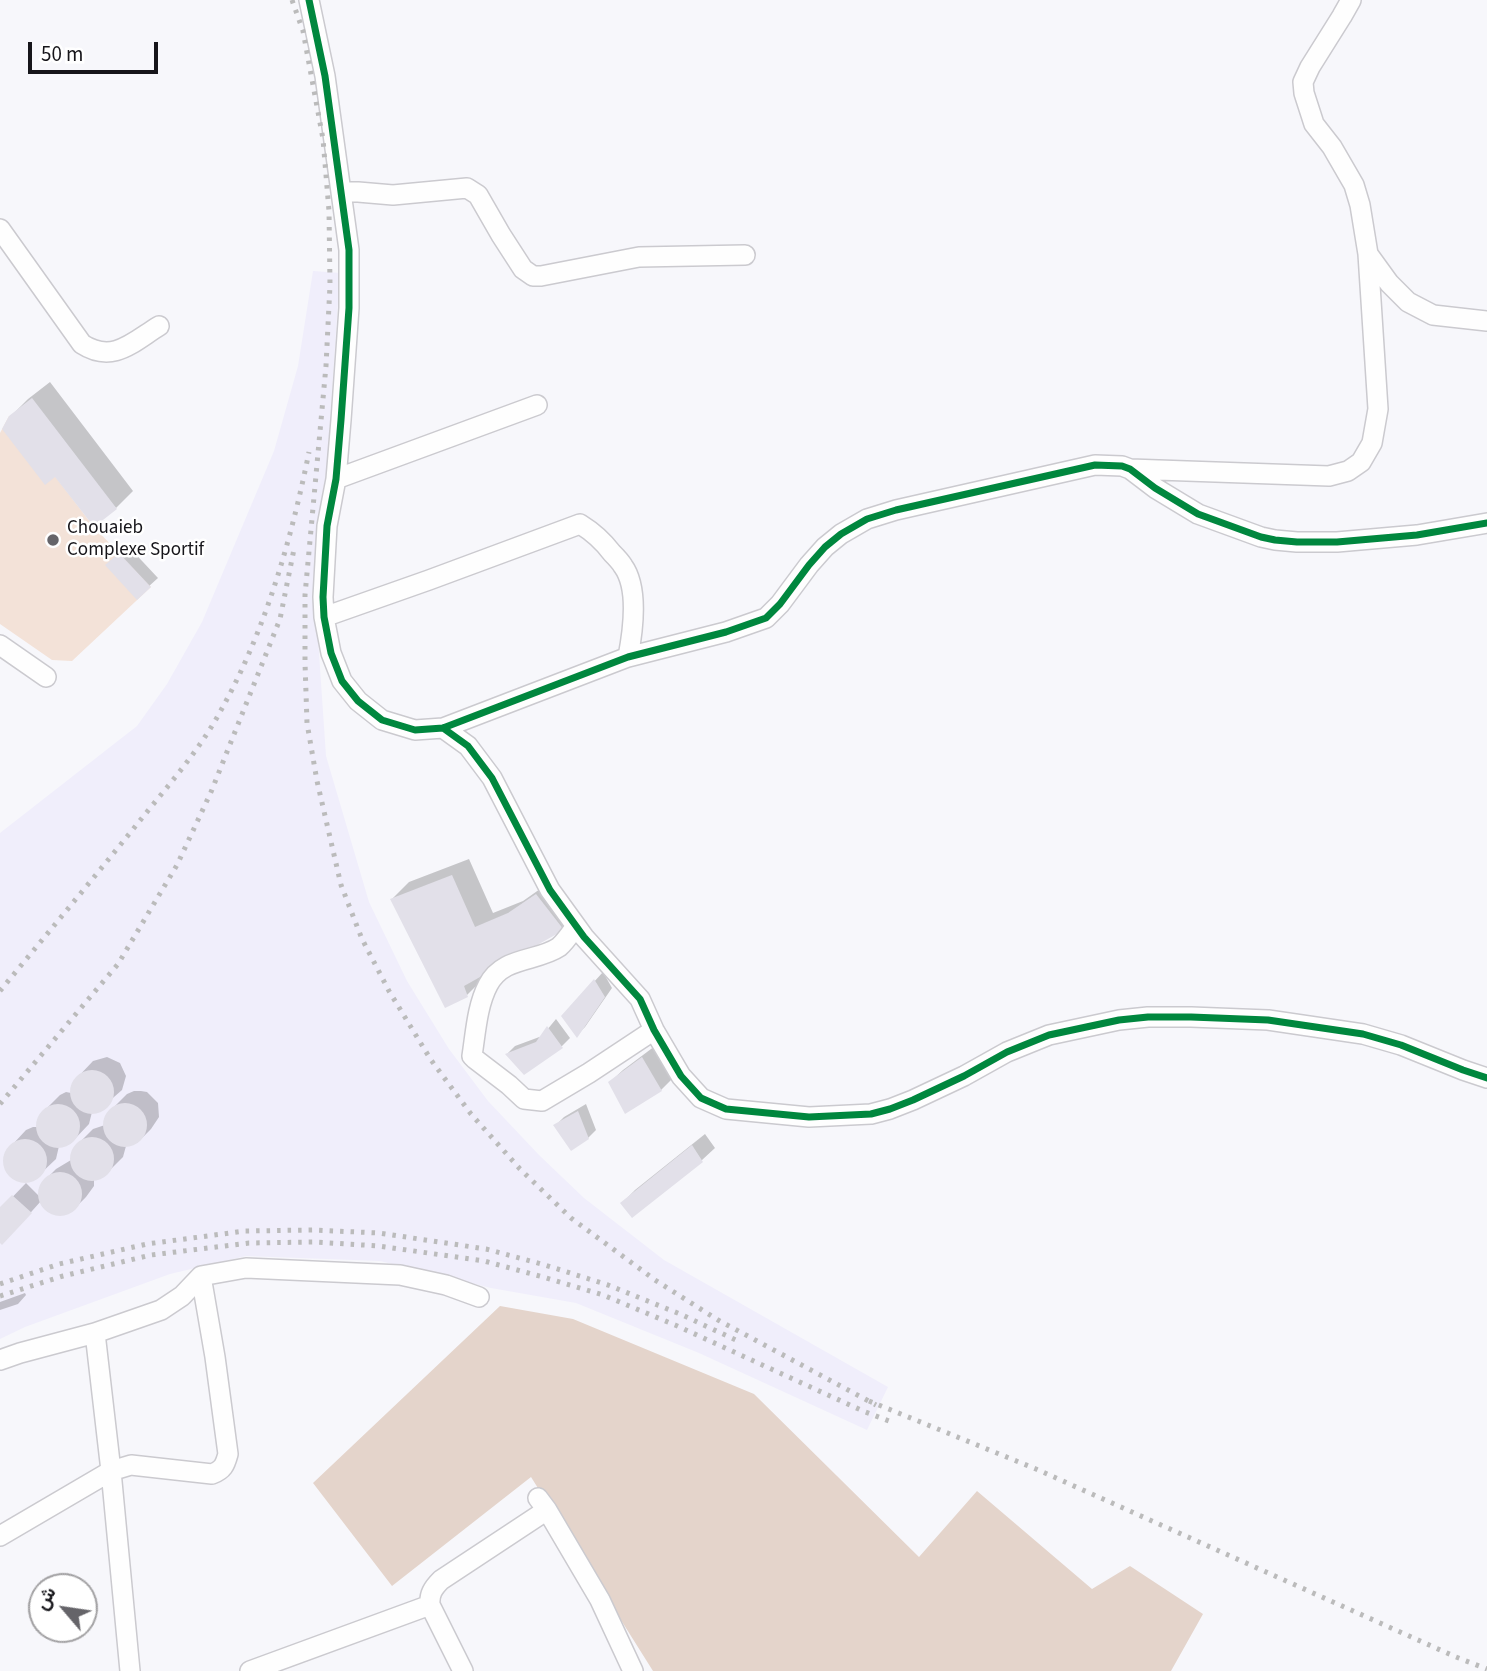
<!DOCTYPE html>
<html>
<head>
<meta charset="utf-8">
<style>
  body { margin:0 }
  #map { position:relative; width:1487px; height:1671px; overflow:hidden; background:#f7f7fb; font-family:"Source Sans 3",Vazirmatn,sans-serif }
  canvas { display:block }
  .north { position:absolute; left:28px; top:1573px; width:70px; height:70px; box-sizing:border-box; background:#fff; border:2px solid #a2a1a3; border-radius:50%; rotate:299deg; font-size:19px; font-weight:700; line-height:28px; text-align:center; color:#16151a }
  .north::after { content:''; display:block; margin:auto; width:24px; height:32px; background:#656469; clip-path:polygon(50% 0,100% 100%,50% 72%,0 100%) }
  .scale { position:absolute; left:28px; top:42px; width:130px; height:32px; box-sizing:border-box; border:4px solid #16151a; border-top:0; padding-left:9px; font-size:21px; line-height:24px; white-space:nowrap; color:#16151a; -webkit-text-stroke:5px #fff; paint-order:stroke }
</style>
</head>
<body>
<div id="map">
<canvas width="1487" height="1671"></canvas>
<div class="north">ش</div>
<div class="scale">50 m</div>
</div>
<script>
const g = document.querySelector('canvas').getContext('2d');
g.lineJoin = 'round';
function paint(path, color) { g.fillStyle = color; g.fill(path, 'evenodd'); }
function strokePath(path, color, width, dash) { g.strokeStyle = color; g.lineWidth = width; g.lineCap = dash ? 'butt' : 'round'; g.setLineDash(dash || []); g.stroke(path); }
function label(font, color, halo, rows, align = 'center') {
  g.font = font + ' "Source Sans 3",sans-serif'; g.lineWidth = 5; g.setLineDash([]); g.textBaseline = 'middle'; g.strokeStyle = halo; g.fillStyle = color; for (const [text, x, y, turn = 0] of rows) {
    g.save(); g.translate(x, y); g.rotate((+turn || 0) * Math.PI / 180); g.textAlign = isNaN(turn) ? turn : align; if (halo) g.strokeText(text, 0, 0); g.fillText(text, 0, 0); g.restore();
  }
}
paint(new Path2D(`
  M313,271L340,273L327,466L319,515L316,609L326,756L369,902L407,981L449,1049L488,1101L539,1155L584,1198L664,1260L888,1387L867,1430L699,1353L576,1303L491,1288L380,1261L246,1256L170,1274L25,1327L0,1339V833L137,726L167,684L202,622L274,451L298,366Z`), '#f0eefb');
paint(new Path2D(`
  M9,416L94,527L151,587L72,661L52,660L0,624V433Z`), '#f3e2d8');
paint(new Path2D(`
  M500,1306L573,1319L754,1394L919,1557L977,1491L1092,1589L1130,1566L1203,1614L1171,1671H653L531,1477L392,1586L313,1483Z`), '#e4d4cb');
paint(new Path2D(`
  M50,382L133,491L116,508L10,417L28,399Z
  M128,546L158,578L137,597L107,565Z
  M469,859L493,913L523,901L550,882L575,916L563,928L484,978L467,995L445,1006L392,899L409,882Z
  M603,972L612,988L585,1027L577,1035L563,1016Z
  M556,1019L570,1038L562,1046L507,1054L515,1046L542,1036Z
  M655,1046L674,1077L661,1090L610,1082L623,1070Z
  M107,1057L120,1063L126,1076L122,1090L98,1111L92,1112L89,1124L71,1143L65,1146H59L56,1159L37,1177L25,1182L19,1181L8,1174L4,1161L5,1155L13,1144L26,1130L33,1127H37L41,1114L60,1095L66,1092L71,1093L75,1080L93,1061Z
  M134,1091H141L147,1092L158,1103L159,1117L151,1129L138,1142L126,1146L123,1157L104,1176L94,1180V1186L86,1197L72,1211L67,1214H54L43,1207L41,1201L15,1230L0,1241V1210L26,1183L39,1196L43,1182L56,1169L71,1160L75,1147L93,1129L105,1125V1119L108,1113L127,1094Z
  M586,1104L596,1130L588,1138L556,1125L564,1117Z
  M705,1134L715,1148L702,1160L632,1216L622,1203L635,1190Z
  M25,1293L26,1295L18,1304L0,1310V1302Z`), '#0003');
paint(new Path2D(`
  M32,398L117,509L94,527L55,477L45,485L2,429L9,416Z
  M119,553L151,587L137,600L105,565Z
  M452,875L475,927L508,913L536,894L564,930L464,986L468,997L445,1008L390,899Z
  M594,979L605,997L577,1038L561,1016Z
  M547,1026L563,1048L524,1075L505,1054L536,1042Z
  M642,1057L662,1091L625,1114L608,1082Z
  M70 1092a22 22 0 1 1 44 0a22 22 0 1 1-44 0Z
  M103 1125a22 22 0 1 1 44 0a22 22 0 1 1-44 0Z
  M36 1126a22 22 0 1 1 44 0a22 22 0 1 1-44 0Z
  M578,1111L589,1139L571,1151L553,1125Z
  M70 1159a22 22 0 1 1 44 0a22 22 0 1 1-44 0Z
  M3 1161a22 22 0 1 1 44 0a22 22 0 1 1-44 0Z
  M692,1145L703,1162L632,1218L620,1203Z
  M38 1194a22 22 0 1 1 44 0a22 22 0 1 1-44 0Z
  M12,1195L32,1213L2,1245L0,1243V1207Z`), '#e2e0e9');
const minor = new Path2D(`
  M309,0L325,76L349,250V308L341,420L336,479L327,526L323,597L324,617L331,653L342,681L358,701L382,720L415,730L443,728L628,657L726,632L766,618L780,604L809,565L825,547L841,534L867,519L896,510L1095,465L1122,466L1130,469L1155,488L1198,514L1261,537L1275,540L1297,542H1337L1417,535L1487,523
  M1351,0L1342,16L1310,67L1303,82L1304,93L1314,124L1332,147L1354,185L1360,205L1368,254L1389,283L1408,302L1433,315L1487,321
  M342,192H358L393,195L467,188L478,195L501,235L523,269L533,276H541L639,257L745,255
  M0,229L82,344C113,364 133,342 159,326
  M1130,469L1329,476L1348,471L1361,462L1372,443L1378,409L1368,254
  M336,479L537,405
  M324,617L429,580L580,524C593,532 603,541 612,553C616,557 620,561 623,566C639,588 633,631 628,657
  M0,645L46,677
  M443,728L468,746L492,778L550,890L584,937L640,999L654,1030L681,1076L701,1098L726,1109L809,1117L871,1114L890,1109L913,1100L964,1076L1007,1052L1049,1035L1119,1020L1148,1017H1191L1268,1020L1363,1034L1401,1045L1463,1070L1487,1078
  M576,926C571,933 565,942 559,947C537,962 503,956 488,985C478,1004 476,1028 473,1049L472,1056L475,1059L509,1085L524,1099L542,1101L589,1073L654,1030
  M95,1333L161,1310L182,1296L201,1276L246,1268L400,1275L446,1285L479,1297
  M0,1360L20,1353L95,1333L111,1471L130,1671
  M538,1498L547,1510L600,1600L633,1671
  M0,1536L111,1471L131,1465L212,1474C223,1470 225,1465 228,1454L215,1357L201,1276
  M250,1671L430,1605
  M463,1671L430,1605C429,1594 433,1588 441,1580L547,1510`);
strokePath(minor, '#cbcacf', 22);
strokePath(minor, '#fefefe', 19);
strokePath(new Path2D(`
  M292,0L303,31L323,139L329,211L330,285L326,366L305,595V663L307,723L317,781L341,885L362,939L389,991L431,1060L471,1114L520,1169L571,1218L655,1280L718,1320L876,1405
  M0,991C46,935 93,879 138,823C166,788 199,751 220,712C265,632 291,541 309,452
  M0,1104L118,964L177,865L211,792L280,619L294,549
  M0,1284L59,1264L147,1244L245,1231L313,1230L379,1233L486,1249L545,1265L608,1285L680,1314L738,1341
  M0,1296L63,1276L151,1255L249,1243L315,1242L379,1246L484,1261L543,1277L603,1295L675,1325L863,1411L889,1421
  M869,1401L1036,1469L1456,1657L1487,1669`), '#bbb', 5, [3.5, 7]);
strokePath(new Path2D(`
  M309,0L325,76L349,250V308L341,420L336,479L327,526L323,597L324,617L331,653L342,681L358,701L382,720L415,730L443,728L628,657L726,632L766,618L780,604L809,565L825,547L841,534L867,519L896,510L1095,465L1122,466L1130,469L1155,488L1198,514L1261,537L1275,540L1297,542H1337L1417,535L1487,523
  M443,728L468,746L492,778L550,890L584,937L640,999L654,1030L681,1076L701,1098L726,1109L809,1117L871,1114L890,1109L913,1100L964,1076L1007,1052L1049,1035L1119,1020L1148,1017H1191L1268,1020L1363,1034L1401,1045L1463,1070L1487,1078`), '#00873e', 7);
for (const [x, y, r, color] of [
  [53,540,7,"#656469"]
]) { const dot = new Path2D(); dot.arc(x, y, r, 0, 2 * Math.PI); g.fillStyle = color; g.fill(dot); strokePath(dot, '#fff', 2.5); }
label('19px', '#16151a', '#fff', [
  ["Chouaieb",67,529],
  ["Complexe Sportif",67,551]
], 'left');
</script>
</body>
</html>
